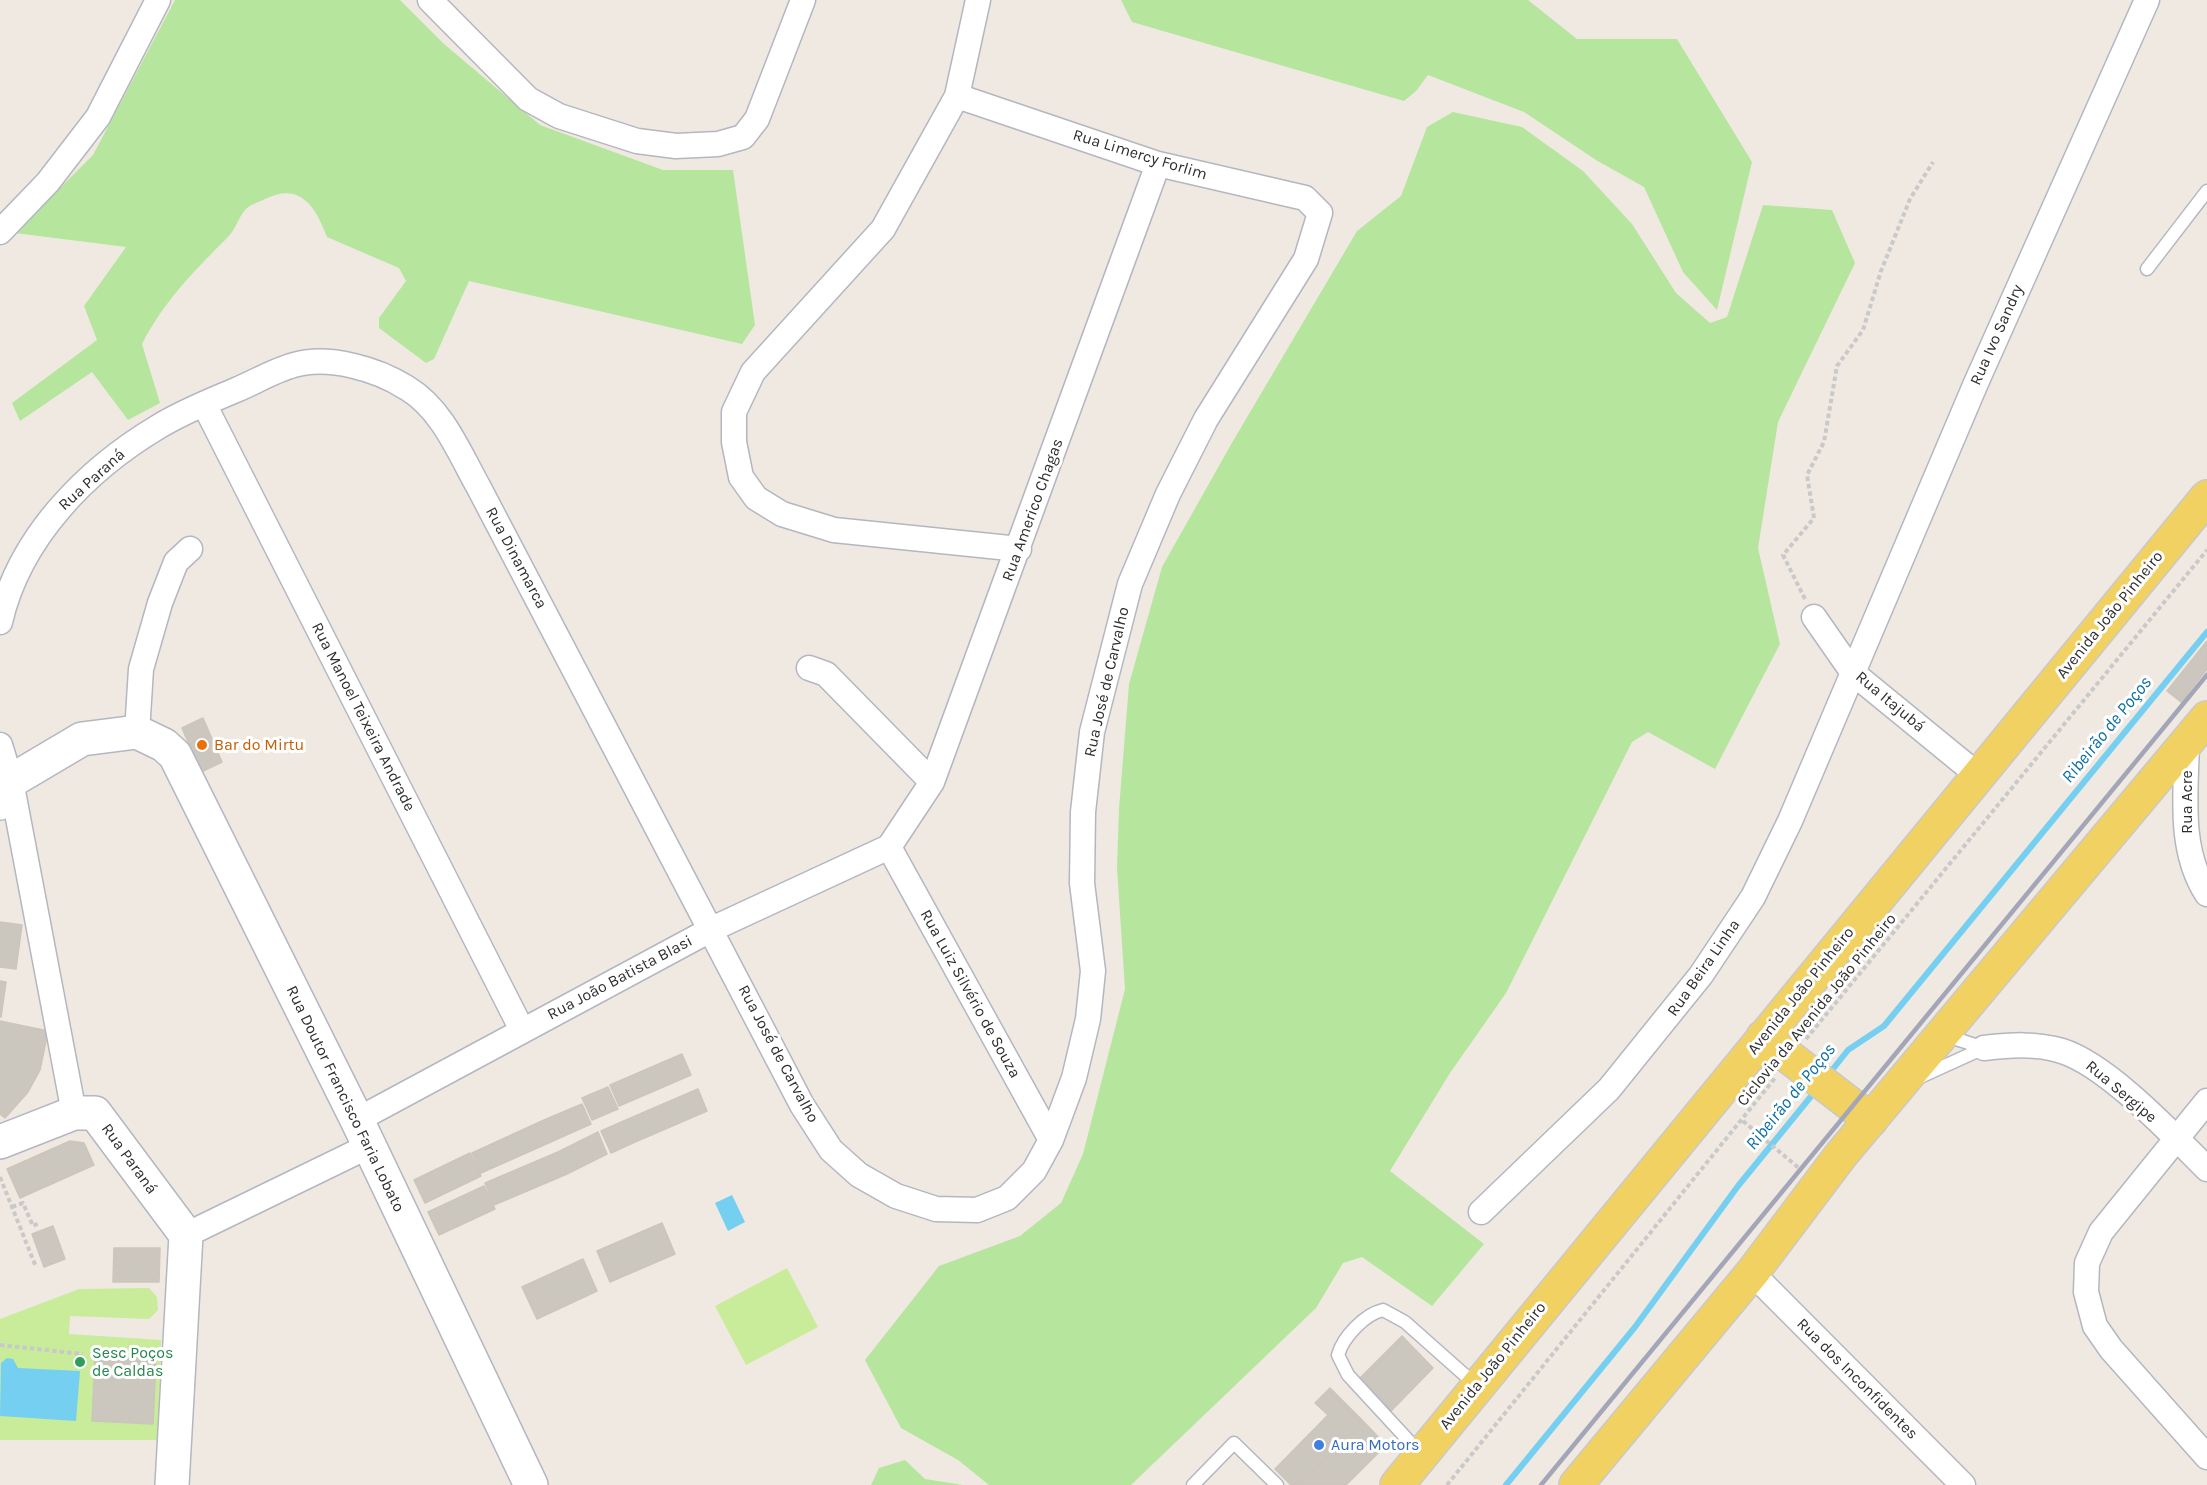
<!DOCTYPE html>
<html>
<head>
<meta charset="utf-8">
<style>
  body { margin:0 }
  canvas { display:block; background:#efe9e1 }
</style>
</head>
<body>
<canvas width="2207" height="1485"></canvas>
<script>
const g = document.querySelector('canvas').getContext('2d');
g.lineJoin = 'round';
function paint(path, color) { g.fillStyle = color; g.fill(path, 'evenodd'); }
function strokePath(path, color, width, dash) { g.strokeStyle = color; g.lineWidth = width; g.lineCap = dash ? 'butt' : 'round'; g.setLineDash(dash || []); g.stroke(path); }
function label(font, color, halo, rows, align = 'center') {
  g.font = font + ' Karla,sans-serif'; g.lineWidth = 6; g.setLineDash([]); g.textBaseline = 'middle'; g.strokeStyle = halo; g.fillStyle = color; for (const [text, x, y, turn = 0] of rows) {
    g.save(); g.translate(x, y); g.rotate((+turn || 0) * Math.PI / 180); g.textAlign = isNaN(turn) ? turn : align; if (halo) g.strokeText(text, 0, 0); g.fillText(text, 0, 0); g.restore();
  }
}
paint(new Path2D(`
  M175,0H400L444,44L540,125L663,170H733L755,325L742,344L469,281L434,359L426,363L379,328V318L406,281L399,268L327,237C316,208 301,181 265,199C259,202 249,205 245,210C238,218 236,229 228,237C195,270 164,301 142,344L160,403L128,420L92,372L20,421L12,403L97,340L84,306L126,247L15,233L93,155Z
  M1121,0H1528L1577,39H1677L1752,162L1717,310L1683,272L1644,187L1596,160L1524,112L1428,75L1416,91L1404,101L1132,22Z
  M1453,112L1522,127L1583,171L1632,224L1676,293L1710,323L1727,317L1763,205L1832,210L1855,263L1778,422L1758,548L1780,644L1715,769L1648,732L1632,742L1506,993L1450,1073L1390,1171L1484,1244L1432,1306L1362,1257L1343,1263L1316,1308L1131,1485H989L958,1460L901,1428L865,1360L939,1266L1020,1236L1061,1203L1083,1154L1125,989L1117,868L1119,809L1129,684L1162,567L1233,441L1357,231L1401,196L1427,127Z
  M905,1460L925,1479L963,1485H871L879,1468Z`), '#b6e59e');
paint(new Path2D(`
  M787,1268L818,1327L746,1365L715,1306Z
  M149,1288L157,1297L158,1310L149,1319L70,1316L69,1334L161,1340L158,1440H0V1319L79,1289Z`), '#c9ec9a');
paint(new Path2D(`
  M732,1195L745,1222L728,1231L715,1203Z
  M7,1358L13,1359L18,1368L80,1371L76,1421L0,1416L1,1363Z`), '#75cff0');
strokePath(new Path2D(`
  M1829,1074L1848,1050L1884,1026L2207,632
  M1506,1485L1635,1327L1738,1186L1817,1089`), '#75cff0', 6);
const building = new Path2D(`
  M2207,641V669L2181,702L2167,691Z
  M203,718L222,762L201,772L182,728Z
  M0,922L22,925L16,969L0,967Z
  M0,981L6,982L1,1017H0Z
  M0,1021L48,1031L40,1070L28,1092L5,1118L0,1114Z
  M682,1054L691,1075L619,1106L610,1085Z
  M608,1087L618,1109L592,1120L582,1098Z
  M698,1089L707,1111L635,1142L626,1120Z
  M582,1104L591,1124L553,1141L544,1120Z
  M544,1120L553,1141L481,1173L472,1153Z
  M626,1120L635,1142L611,1153L601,1131Z
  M598,1132L607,1154L567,1174L558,1152Z
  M70,1141L84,1143L94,1165L20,1198L7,1169Z
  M558,1152L567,1174L494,1205L485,1183Z
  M470,1153L481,1176L425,1203L414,1180Z
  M484,1186L495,1209L439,1235L428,1212Z
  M662,1223L675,1254L610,1282L597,1251Z
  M53,1226L65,1259L44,1267L32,1234Z
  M114,1248H160L159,1282H113Z
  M583,1259L597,1291L537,1319L522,1287Z
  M1402,1336L1433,1368L1391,1411L1359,1379Z
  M95,1357L156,1360L153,1424L92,1421Z
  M1330,1388L1363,1421L1298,1485H1291L1275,1469L1328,1415L1315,1403Z
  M1363,1421L1386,1445L1346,1485H1298Z`);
paint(building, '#cbc7bf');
strokePath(building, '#cbc5ba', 1.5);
const lane = new Path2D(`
  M2147,269L2207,191
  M1918,1078L1984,1048L1944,1035
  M1420,1453L1348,1375L1338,1355C1343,1337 1365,1314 1383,1310L1405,1322L1476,1385
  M1193,1485L1234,1443L1277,1485`);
const street = new Path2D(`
  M430,0L528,99L559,116L637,141L676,146L718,144L743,137L757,119L803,0
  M978,0L957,96L883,229L753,372L734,412V442L741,477L756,498L782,514L834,530L1019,549
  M0,232L48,182L98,117L158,0
  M204,404L522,1030
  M1814,617L1853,673L1979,776
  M0,622C19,538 86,470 158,427C182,412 210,401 236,390C255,382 275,370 294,365C329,355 377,369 407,388C442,409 459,452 478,486L802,1105L831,1150L859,1175L896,1196L936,1209L977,1210L1007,1198L1034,1171L1051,1140L1074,1078L1088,1019L1093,971L1082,883L1083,812L1092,732L1130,584L1168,494L1206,419L1306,259L1320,213L1305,198L1158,164L957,96
  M809,668L826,674L932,782
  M137,732L141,669L160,603L176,562L190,549
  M2187,742C2186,793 2178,849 2207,894
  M0,745L11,781L74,1113
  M889,847L932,782L1158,164
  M889,847L1051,1140
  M1984,1048C2010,1045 2036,1043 2062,1051C2107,1065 2172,1134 2207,1169
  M2207,1101L2101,1232L2087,1263L2086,1292L2095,1326L2111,1349L2207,1457
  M357,1120L712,929L889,847
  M1481,1212L1609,1089L1701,975L1753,897L1790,821L1976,383L2147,0
  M186,1235L369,1146
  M1752,1273L1963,1485`);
const secondary = new Path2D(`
  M0,803L11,781L82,739L137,732L164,745L175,755L357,1120L531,1485
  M0,1142L74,1113H95L186,1235L172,1485`);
const primary = new Path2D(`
  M1763,1037L1871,1120
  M1397,1485L2207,497
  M1576,1485L1752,1273L1841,1155L2207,718`);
strokePath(lane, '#b4b7c1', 15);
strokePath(street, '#b4b7c1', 27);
strokePath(secondary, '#b4b7c1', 36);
strokePath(primary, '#c9c9c9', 36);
strokePath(new Path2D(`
  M1805,599L1783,555L1814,518L1807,475L1824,442L1837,366L1863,330L1881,271L1910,199L1933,162
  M1806,1039L2207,550
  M1743,1121L1800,1169
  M0,1177L36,1267
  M12,1207L23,1203L33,1226L39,1223
  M0,1345L83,1354
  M1447,1485L1775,1078`), '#c9c9c9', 4, [4.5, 3]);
strokePath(lane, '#fff', 12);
strokePath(street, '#fff', 24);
strokePath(secondary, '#fff', 33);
strokePath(primary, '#f2d163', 33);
strokePath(new Path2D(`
  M1541,1485L2207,675`), '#a3a6b8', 4.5);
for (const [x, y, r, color] of [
  [202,745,6,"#e8710a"],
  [80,1362,6,"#2e9e5b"],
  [1319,1445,6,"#3f7fe0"]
]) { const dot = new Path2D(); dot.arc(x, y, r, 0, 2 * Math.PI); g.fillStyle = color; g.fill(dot); strokePath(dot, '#fff', 2); }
label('16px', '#2e2e2e', '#fff', [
  ["Rua Limercy Forlim",1140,155,17],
  ["Rua Ivo Sandry",1997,335,-66],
  ["Rua Paraná",92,480,-42],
  ["Rua Americo Chagas",1033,510,-70],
  ["Rua Dinamarca",516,558,62],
  ["Avenida João Pinheiro",2110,615,-51],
  ["Rua José de Carvalho",1107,682,-77],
  ["Rua Itajubá",1890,702,40],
  ["Rua Manoel Teixeira Andrade",363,717,63],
  ["Rua Acre",2187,802,-90],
  ["Rua Beira Linha",1704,968,-55],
  ["Rua João Batista Blasi",620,978,-28],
  ["Avenida João Pinheiro",1801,991,-51],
  ["Rua Luiz Silvério de Souza",970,994,61],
  ["Ciclovia da Avenida João Pinheiro",1817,1010,-51],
  ["Rua José de Carvalho",778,1054,62],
  ["Rua Sergipe",2121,1092,40],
  ["Rua Doutor Francisco Faria Lobato",345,1099,64],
  ["Rua Paraná",129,1159,54],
  ["Avenida João Pinheiro",1493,1366,-51],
  ["Rua dos Inconfidentes",1857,1379,45]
]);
label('16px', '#c56008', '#fff', [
  ["Bar do Mirtu",214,745]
], 'left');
label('16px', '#27864d', '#fff', [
  ["Sesc Poços",92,1353],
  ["de Caldas",92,1371]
], 'left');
label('16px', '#366cbe', '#fff', [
  ["Aura Motors",1331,1445]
], 'left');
label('italic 18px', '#0d6fa3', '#fff', [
  ["Ribeirão de Poços",2107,730,-51],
  ["Ribeirão de Poços",1791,1097,-51]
]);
</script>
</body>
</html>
